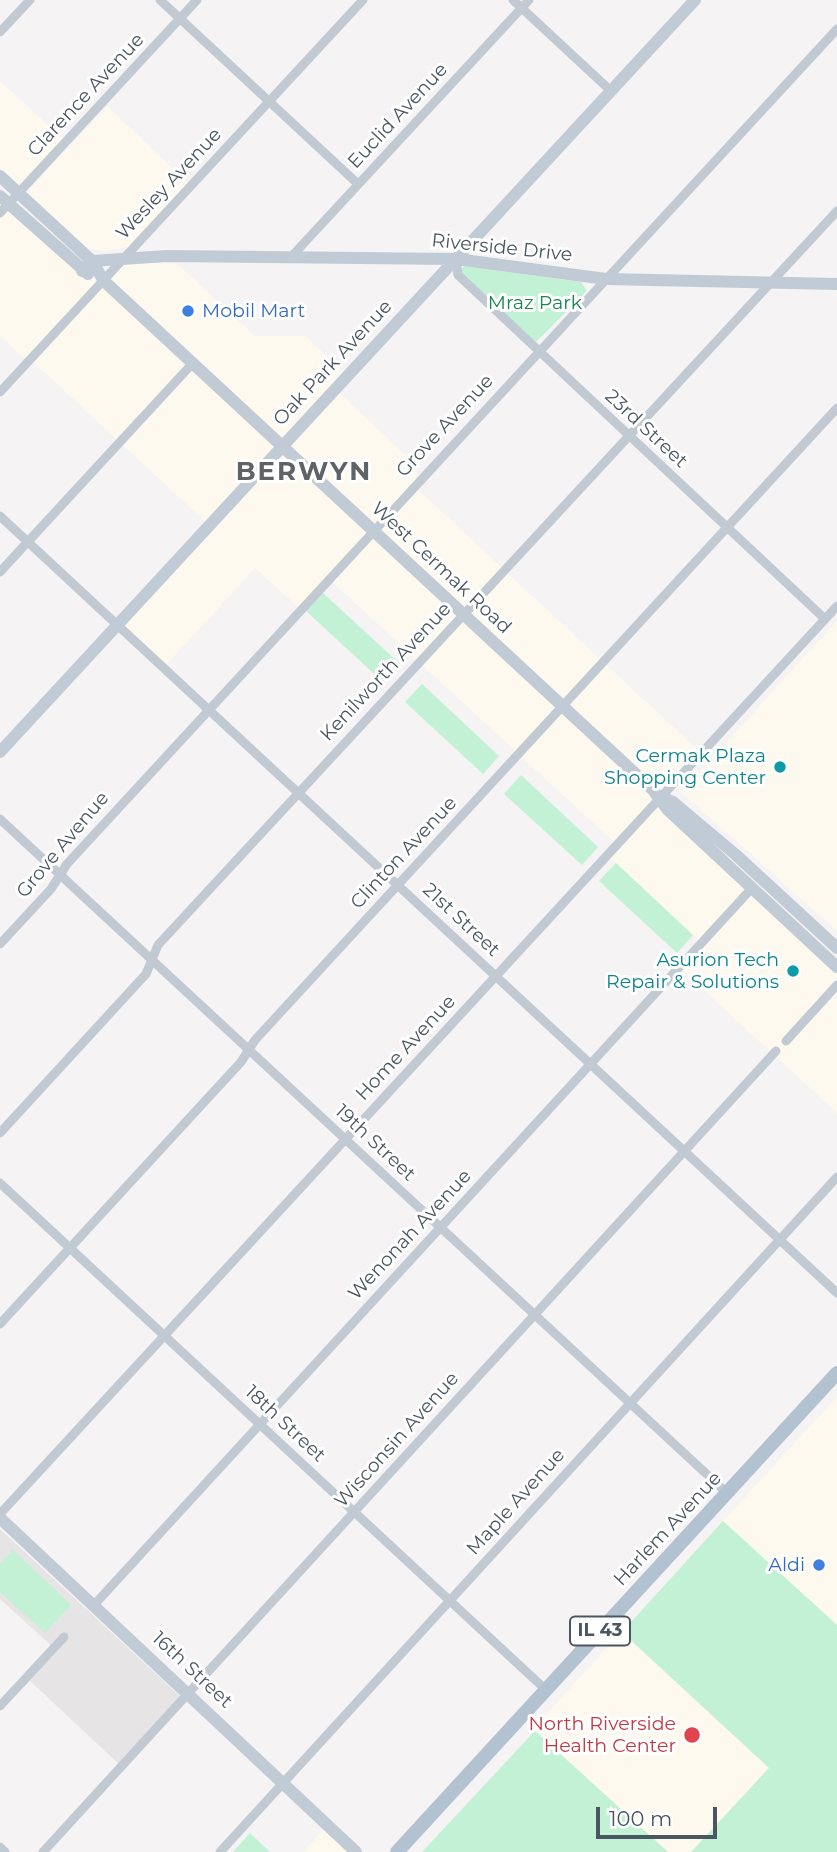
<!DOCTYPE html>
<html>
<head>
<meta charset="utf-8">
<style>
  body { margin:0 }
  #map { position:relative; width:837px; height:1852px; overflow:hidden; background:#f5f3f3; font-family:Montserrat,sans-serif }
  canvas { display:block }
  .scale { position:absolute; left:596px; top:1807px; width:121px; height:32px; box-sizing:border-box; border:4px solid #4a5661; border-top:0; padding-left:9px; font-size:21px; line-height:24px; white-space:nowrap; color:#4a5661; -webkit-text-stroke:5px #fff; paint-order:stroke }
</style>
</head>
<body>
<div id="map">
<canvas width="837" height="1852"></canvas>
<div class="scale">100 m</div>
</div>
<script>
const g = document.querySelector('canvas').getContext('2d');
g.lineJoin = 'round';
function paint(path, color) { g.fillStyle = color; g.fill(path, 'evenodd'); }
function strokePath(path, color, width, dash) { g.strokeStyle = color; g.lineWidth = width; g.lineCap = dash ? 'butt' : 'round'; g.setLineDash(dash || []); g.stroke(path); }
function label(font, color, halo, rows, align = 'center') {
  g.font = font + ' Montserrat,sans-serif'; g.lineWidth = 6; g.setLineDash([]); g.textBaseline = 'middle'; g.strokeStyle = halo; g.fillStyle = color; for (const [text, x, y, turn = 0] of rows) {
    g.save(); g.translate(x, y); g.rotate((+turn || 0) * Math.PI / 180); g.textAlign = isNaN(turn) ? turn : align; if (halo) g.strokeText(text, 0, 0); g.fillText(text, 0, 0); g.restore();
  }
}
paint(new Path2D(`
  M0,81L65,141L21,188L0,169Z
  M107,106L188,183L128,247L107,251L85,248L26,193Z
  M0,198L80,272L101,282L27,361L0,336Z
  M171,258L255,336H305L347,375L282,445L106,281L125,259Z
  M104,283L280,447L208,524L31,360Z
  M336,390L415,464L418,482L415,487L700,752L616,844L327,577L299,608L255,568L164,667L119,625Z
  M837,621V931L681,792Z
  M660,800L750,888L701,942L608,856Z
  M752,891L837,970V1113L680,968Z
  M837,1397V1625L723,1521Z
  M621,1632L769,1768L691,1852H668L533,1729Z
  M324,1829L347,1852H303Z`), '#fdf9ef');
paint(new Path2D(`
  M0,1529L183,1699L121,1766L28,1679L55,1649L0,1599Z`), '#e6e4e5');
paint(new Path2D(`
  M464,266L581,282L587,291L536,342L463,275L461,269Z
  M323,593L400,664L383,682L306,611Z
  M422,684L499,756L483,774L405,702Z
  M521,775L598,847L582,865L504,794Z
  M616,863L693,935L677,953L599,881Z
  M723,1521L837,1625V1852H691L769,1768L622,1632Z
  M13,1550L71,1605L45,1633L0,1592V1564Z
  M533,1729L668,1852H422L532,1734Z
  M250,1833L270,1852H233Z`), '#c3f1d5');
strokePath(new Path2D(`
  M160,0L358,184
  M513,0L611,91
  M0,32L30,0
  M0,213L197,0
  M292,256L529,0
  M456,259L458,275L825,619
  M0,392L363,0
  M0,516L837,1293
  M0,572L192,364
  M0,819L727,1493
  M0,944L51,889L67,864L837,29
  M786,1041L837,985
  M0,1133L146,974L158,945L837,211
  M0,1183L546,1690
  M0,1324L241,1062L255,1040L837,408
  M0,1514L837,606
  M94,1605L752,888
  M0,1706L64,1637
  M0,1847L5,1852
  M43,1852L776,1051
  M220,1852L837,1177`), '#c1cad2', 9);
strokePath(new Path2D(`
  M0,176L92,261L104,281L653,790L667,809L837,967
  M0,196L88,274
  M82,271L92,261L167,256L456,259L606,279L837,284
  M0,752L695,0
  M661,797L673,802L736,855L837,948
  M0,1518L356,1852`), '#c1cbd6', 12);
strokePath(new Path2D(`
  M397,1852L837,1373`), '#b3c2d1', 14);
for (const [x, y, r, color] of [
  [188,311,7,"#3f7fe0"],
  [780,767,7,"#0f9aa8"],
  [793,971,7,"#0f9aa8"],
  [819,1565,7,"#3f7fe0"],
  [692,1735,9,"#e0444e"]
]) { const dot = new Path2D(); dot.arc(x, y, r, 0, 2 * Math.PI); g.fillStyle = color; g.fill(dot); strokePath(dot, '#fff', 2.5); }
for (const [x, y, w] of [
  [600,1631,60]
]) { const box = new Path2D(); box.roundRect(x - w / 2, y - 14.5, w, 29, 5); g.fillStyle = '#fff'; g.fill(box); strokePath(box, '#4a5661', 2); }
label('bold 18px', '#4a5661', null, [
  ["IL 43",600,1631]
]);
label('19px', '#4a5661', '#fff', [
  ["Clarence Avenue",86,95,-47],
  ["Euclid Avenue",398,116,-47],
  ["Wesley Avenue",169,184,-47],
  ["Riverside Drive",502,248,6],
  ["Oak Park Avenue",333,363,-47],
  ["Grove Avenue",445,426,-47],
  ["23rd Street",646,429,43],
  ["West Cermak Road",441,568,43],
  ["Kenilworth Avenue",386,672,-47],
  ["Grove Avenue",63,845,-50],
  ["Clinton Avenue",404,853,-47],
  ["21st Street",461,920,43],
  ["Home Avenue",406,1048,-47],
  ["19th Street",375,1143,43],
  ["Wenonah Avenue",410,1235,-47],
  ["18th Street",285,1424,43],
  ["Wisconsin Avenue",397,1440,-48],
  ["Maple Avenue",516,1502,-48],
  ["Harlem Avenue",668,1529,-47],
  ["16th Street",192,1670,43]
]);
label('19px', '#17864f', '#fff', [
  ["Mraz Park",535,303]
]);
label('19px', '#366cbe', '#fff', [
  ["Mobil Mart",202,311],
  ["Aldi",805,1565,"right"]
], 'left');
label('19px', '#0d838f', '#fff', [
  ["Cermak Plaza",766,756],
  ["Shopping Center",766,778],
  ["Asurion Tech",779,960],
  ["Repair & Solutions",779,982]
], 'right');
label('19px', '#be3a42', '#fff', [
  ["North Riverside",676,1724],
  ["Health Center",676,1746]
], 'right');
g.letterSpacing = '2px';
label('bold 26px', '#5f6368', '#fff', [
  ["BERWYN",304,472]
]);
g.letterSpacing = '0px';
</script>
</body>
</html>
